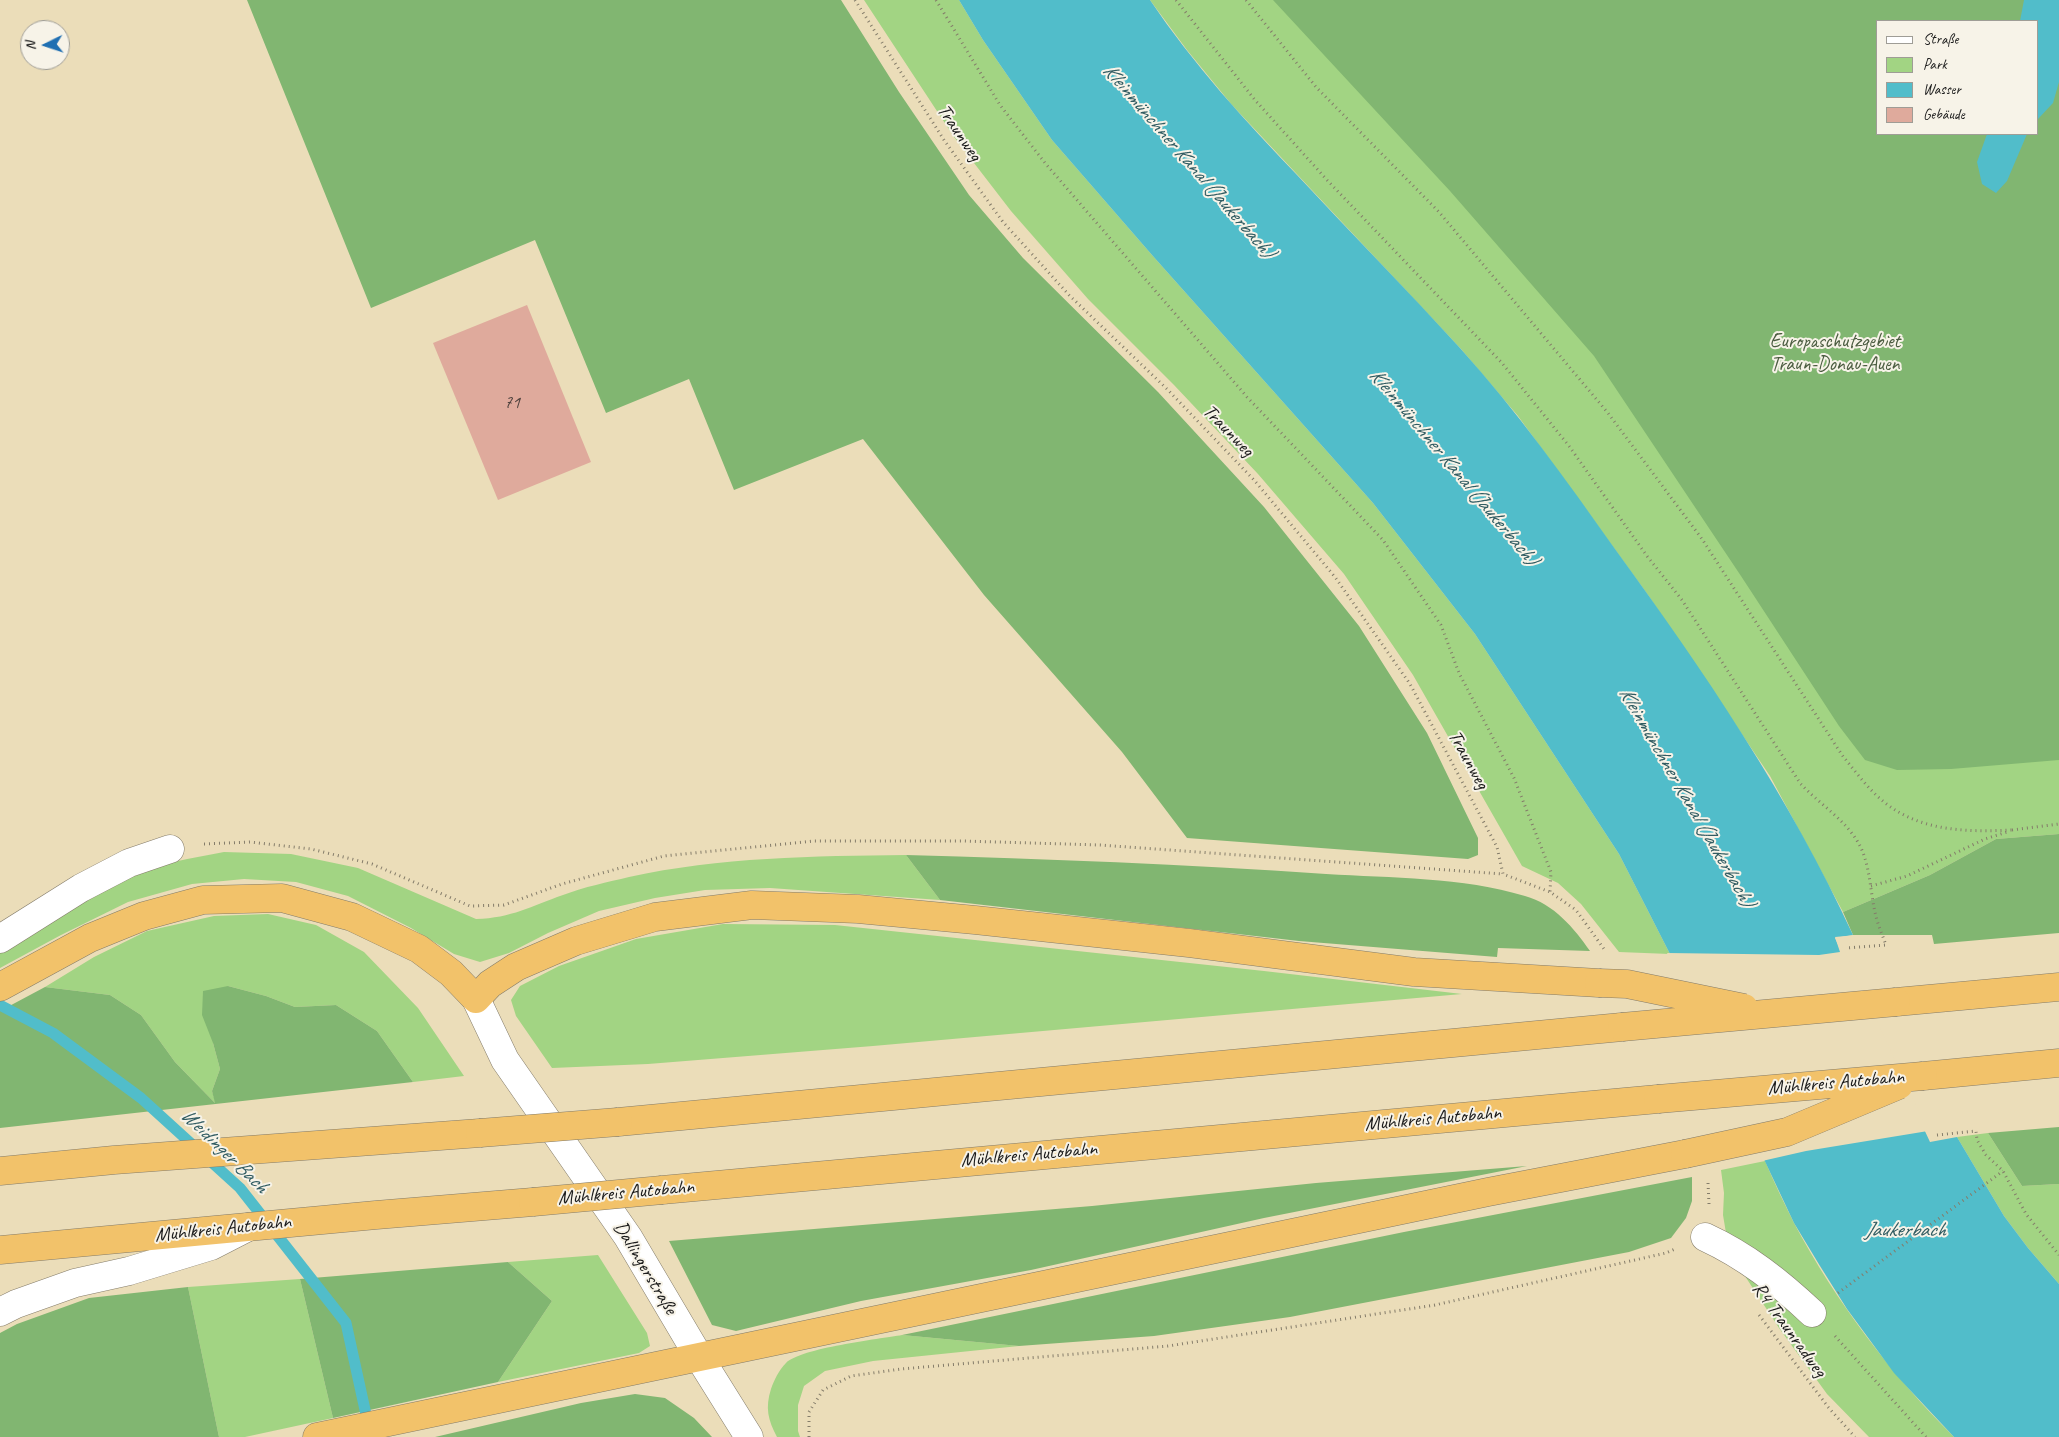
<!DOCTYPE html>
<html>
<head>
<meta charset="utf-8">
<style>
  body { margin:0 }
  #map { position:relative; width:2059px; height:1437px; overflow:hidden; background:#ebddb9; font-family:Caveat,sans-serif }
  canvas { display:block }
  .legend { position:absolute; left:1876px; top:20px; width:162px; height:115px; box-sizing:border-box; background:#f7f3e8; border:1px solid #9f9d96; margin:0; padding:6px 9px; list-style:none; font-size:15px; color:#1c1c1c }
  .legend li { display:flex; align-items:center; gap:10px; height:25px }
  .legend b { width:25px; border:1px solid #9f9d96 }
  .north { position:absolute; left:20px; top:20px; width:50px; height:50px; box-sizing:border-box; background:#f7f3e8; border:1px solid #9f9d96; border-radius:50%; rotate:266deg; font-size:14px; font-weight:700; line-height:20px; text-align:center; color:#1c1c1c }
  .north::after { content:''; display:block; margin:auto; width:18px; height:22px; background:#1f6fb2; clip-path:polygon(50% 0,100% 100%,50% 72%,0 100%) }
</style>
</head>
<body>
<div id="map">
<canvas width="2059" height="1437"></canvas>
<ul class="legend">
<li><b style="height:6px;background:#fff"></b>Straße</li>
<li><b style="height:14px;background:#a2d483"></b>Park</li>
<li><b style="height:14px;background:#51bdca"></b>Wasser</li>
<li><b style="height:14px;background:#dfaa9c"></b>Gebäude</li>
</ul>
<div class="north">N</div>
</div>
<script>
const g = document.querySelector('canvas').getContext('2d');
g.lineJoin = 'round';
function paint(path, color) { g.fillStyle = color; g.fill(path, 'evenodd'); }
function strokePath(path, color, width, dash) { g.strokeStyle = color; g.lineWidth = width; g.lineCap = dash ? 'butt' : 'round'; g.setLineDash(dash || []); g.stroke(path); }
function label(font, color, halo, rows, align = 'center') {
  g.font = font + ' Caveat,sans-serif'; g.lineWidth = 4; g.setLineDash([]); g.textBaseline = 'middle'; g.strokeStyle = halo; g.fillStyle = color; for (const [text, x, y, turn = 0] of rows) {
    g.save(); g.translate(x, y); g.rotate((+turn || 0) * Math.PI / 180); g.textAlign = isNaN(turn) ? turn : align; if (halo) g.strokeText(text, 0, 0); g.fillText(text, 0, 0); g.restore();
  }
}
paint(new Path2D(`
  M864,0H959L983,40L1052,140L1152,255L1373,503L1475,634L1619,854L1670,954L1619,952L1581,904L1558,883L1522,866L1413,675L1344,574L1258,474L1174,385L1088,299L1011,211L954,137Z
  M1150,0H2059V834L1996,839L1930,875L1843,912L1770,776L1648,595L1518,416L1461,349L1232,105L1187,50ZM1878,21H2038V134H1878Z
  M224,852L291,854L358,868L476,919C512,918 531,906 563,895C584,887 608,882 629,877C720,857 814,856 906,855L940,900L770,888L705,890L655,898L599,911L548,933L509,953L480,962L454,954L411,928L348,896L296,882L244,879L192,884L128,902L61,935L0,968V952C48,921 98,889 152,869C174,860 200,857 224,852Z
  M268,914L316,925L364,952L418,1008L464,1076L413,1082L377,1031L336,1005L295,1007L266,996L228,986L213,1043L220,1069L212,1091L216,1104L175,1062L141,1015L110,995L45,987L94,957L147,931L214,916Z
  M723,924L835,925L1264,971L1462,994L873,1046L648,1064L552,1068L516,1016L511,1000L520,986L559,966L636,939Z
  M1988,1133L2022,1186L2059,1184V1284L2028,1248L2004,1216L1957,1137Z
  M1765,1161C1774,1182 1784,1203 1794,1223C1836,1302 1891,1374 1954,1437H1869L1827,1394L1779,1328L1739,1267L1726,1233L1723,1215L1724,1193L1721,1170Z
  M598,1255L647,1333L650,1346L639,1353L498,1382L552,1301L508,1262Z
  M300,1279L333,1418L245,1437H219L188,1287Z
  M902,1335L1019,1346L873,1361L825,1371L804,1386L798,1405V1431L800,1437H777C768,1420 765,1408 771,1389C774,1380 779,1370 786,1363C801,1348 879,1339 902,1335Z`), '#a2d483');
paint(new Path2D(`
  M247,0H841L899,92L969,195L1023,258L1158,392L1264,507L1359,626L1427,733L1478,838V855L1468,859L1187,838L1122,752L984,595L863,439L734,490L689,379L606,413L535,240L371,308Z
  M1273,0H2059V760L1951,769L1897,770L1865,760L1839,726L1741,576L1594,356L1450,191ZM1878,21H2038V134H1878Z
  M2059,834V933L1934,944L1932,935H1853L1843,912L1930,875L1996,839Z
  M906,855C1047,859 1186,864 1326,874C1392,878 1462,877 1525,896C1554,904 1574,928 1590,951L1498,948L1497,957L1299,941L940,900Z
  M228,986L266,996L295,1007L336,1005L377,1031L413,1082L0,1128V1011L45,987L110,995L141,1015L175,1062L215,1103L212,1091L220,1069L213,1043L202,1015L203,991Z
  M2059,1127V1184L2022,1186L1988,1133Z
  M1527,1166L1264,1218L1031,1270L861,1301L736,1331L712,1325L669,1241L1092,1206L1316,1183Z
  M1692,1177V1201L1686,1218L1671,1238L1629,1252L1290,1317L1154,1336L1019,1346L902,1335L1404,1232Z
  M508,1262L552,1301L498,1382L333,1418L300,1279Z
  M188,1287L219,1437H0V1333L17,1324L89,1298Z
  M635,1394L665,1398L694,1418L712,1437H435L581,1403Z`), '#81b671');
paint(new Path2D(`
  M959,0H1150C1193,64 1245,121 1298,176C1352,234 1407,290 1460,348C1517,411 1566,480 1615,549C1704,671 1790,798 1853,935L1835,938L1930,1142L1957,1137L2004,1216L2028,1248L2059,1284V1437H1954L1894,1373L1847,1309L1820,1266L1794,1223L1720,1066L1670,954L1619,854L1475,634L1373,503L1152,255L1052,140L983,40Z
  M2024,0H2059V82L2053,103L2038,119V21H2020Z
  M1987,134H2027L2007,181L1996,193L1982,184L1977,162Z`), '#51bdca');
paint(new Path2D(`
  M1856,935L1854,938L1839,939L1928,1131L1806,1151L1762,1161L1667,953L1819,955L1840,952L1835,937Z`), '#ebddb9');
strokePath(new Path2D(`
  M0,1005L53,1033L141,1098L240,1188L346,1323L369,1428`), '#51bdca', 11);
paint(new Path2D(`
  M527,305L591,462L498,500L433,343Z`), '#dfaa9c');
const minor = new Path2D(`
  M0,939L81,888L129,863L170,849
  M476,999L505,1060L628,1237L699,1357L749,1437
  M1705,1237C1746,1256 1779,1282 1812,1313
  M0,1312L16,1304L75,1283L129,1271L211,1246L248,1227`);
const highway = new Path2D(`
  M0,987L90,938L144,916L203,900L282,898L352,917L419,949L451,973L476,999L490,984L516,967L576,941L655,917L752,905L858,909L975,920L1189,943L1414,972L1599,983
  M1896,1002L2059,987
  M1923,1076L2059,1063
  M618,1122L1622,1027
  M0,1171L114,1160L480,1133
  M662,1190L1658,1099
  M0,1250L376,1215L533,1202
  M317,1437L1488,1192L1685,1154`);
strokePath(minor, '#847c6a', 29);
strokePath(highway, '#847c6a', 29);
strokePath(new Path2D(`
  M855,0L944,140L1003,222L1069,295L1167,389L1254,480L1335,577L1410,684L1497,847L1503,874L1550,892L1576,910L1604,949
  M936,0L1000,105L1045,163L1247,397L1383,540L1441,625L1459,673L1514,778L1551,872L1550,892
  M1176,0L1255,100L1327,180L1502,363L1569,446L1647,556L1682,600L1800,783C1819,804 1845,819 1859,844C1870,864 1870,890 1875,912C1877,923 1882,934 1886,945L1846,948
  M1246,0L1316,87L1439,212L1608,413L1702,539L1842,755C1855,771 1868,789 1884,802C1921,832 1968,832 2013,830
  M2012,830L2059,824
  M204,844L250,842L311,849L372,864L470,906L504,905L562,884L664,856L814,841H963L1100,845L1503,874
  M1871,886L1907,876L1985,839L2007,832
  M1937,1135L1976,1131L1977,1140L1986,1155L2003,1171L2026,1214L2059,1255
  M1708,1183L1709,1204
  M1838,1293L2003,1171
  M1759,1315L1828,1407L1855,1437
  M1835,1336L1926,1437
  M809,1437V1412L823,1390L851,1376L901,1369L1168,1346L1435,1305L1666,1253L1675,1249`), '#847c6a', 3, [1, 4]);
strokePath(minor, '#fff', 28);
strokePath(highway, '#f2c26a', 28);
const highwayBridge = new Path2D(`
  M1599,983L1627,984L1744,1008
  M1622,1027L1896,1002
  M1658,1099L1923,1076
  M480,1133L618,1122
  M1685,1154L1787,1132L1899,1085
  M533,1202L662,1190`);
strokePath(highwayBridge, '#847c6a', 29, []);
strokePath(highwayBridge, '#f2c26a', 28);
label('18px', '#4d403c', null, [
  ["71",512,403]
]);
label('20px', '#1c1c1c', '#f7f3e8', [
  ["Traunweg",959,133,56],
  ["Traunweg",1228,431,46],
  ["Traunweg",1468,760,61],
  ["Mühlkreis Autobahn",1836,1083,-5],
  ["Mühlkreis Autobahn",1433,1119,-5],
  ["Mühlkreis Autobahn",1029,1155,-5],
  ["Mühlkreis Autobahn",626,1193,-5],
  ["Mühlkreis Autobahn",223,1229,-6],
  ["Dallingerstraße",645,1268,59],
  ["R4 Traunradweg",1789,1330,54]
]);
label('20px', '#4b5c40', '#f7f3e8', [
  ["Europaschutzgebiet",1835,342],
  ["Traun-Donau-Auen",1835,365]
]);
label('italic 21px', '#315c62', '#f7f3e8', [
  ["Kleinmünchner Kanal (Jaukerbach)",1188,161,49],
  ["Kleinmünchner Kanal (Jaukerbach)",1453,467,50],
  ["Kleinmünchner Kanal (Jaukerbach)",1686,797,60],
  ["Weidinger Bach",224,1151,44],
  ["Jaukerbach",1905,1230]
]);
</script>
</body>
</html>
